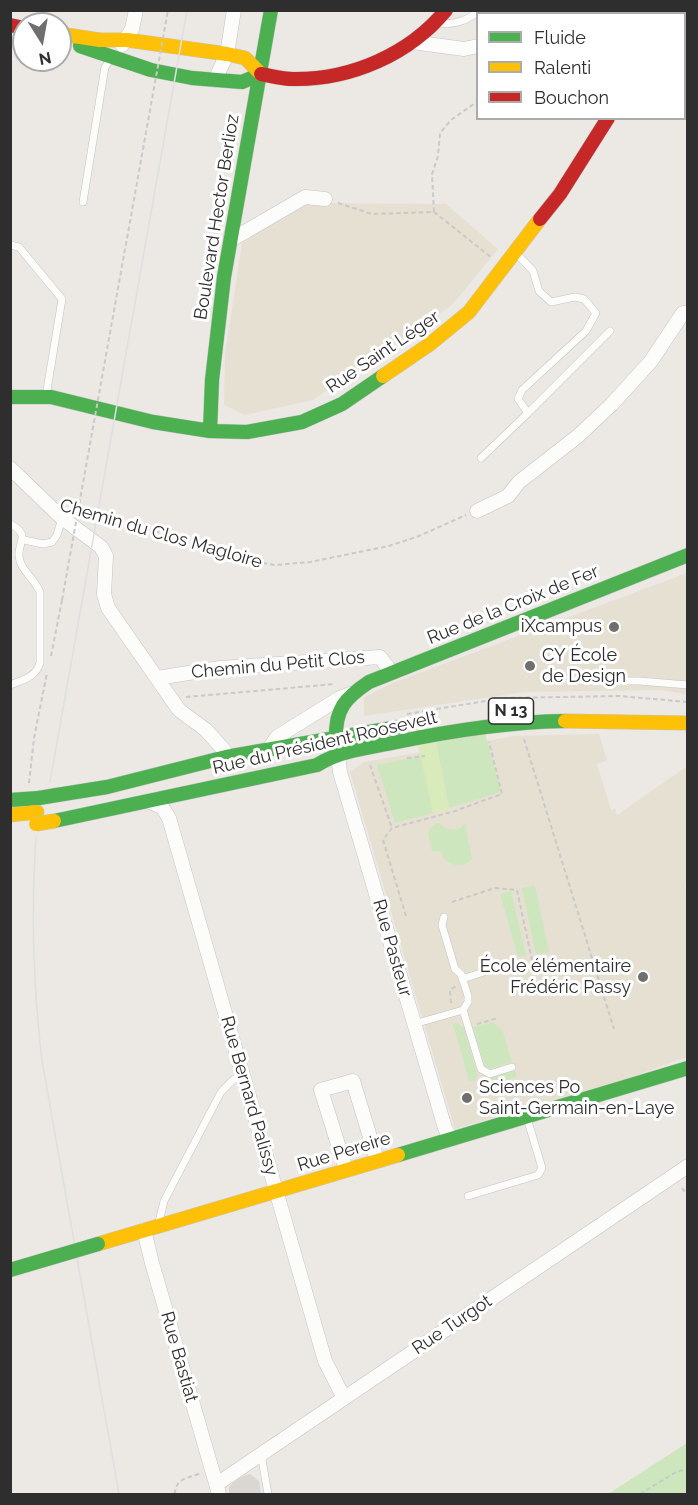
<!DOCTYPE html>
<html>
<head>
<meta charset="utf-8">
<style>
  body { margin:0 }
  #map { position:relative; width:698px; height:1505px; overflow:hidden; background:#ece8e4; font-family:Raleway,sans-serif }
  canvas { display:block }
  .frame { position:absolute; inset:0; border:12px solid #2e2e2e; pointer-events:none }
  .legend { position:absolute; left:476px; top:12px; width:210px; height:108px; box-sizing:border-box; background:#fff; border:2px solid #ababab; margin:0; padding:8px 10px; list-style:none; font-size:18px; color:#2e2e2e }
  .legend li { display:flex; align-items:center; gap:12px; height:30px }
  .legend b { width:30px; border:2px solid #ababab }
  .north { position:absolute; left:12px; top:12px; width:60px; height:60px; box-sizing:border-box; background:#fff; border:2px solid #ababab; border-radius:50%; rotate:169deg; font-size:16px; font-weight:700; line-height:24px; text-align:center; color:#2e2e2e }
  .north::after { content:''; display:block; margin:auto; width:21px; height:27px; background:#706f6e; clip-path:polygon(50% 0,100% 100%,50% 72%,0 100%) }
</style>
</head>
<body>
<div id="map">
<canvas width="698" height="1505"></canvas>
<div class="frame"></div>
<ul class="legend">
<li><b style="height:8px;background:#4caf50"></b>Fluide</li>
<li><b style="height:8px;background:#ffc107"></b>Ralenti</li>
<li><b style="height:8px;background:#c62828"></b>Bouchon</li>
</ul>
<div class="north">N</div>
</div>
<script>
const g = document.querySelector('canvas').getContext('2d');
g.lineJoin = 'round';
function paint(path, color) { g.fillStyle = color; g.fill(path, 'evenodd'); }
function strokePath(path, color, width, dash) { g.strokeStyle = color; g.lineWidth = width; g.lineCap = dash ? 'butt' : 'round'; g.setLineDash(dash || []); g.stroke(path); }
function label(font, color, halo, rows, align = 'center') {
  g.font = font + ' Raleway,sans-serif'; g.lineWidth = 6; g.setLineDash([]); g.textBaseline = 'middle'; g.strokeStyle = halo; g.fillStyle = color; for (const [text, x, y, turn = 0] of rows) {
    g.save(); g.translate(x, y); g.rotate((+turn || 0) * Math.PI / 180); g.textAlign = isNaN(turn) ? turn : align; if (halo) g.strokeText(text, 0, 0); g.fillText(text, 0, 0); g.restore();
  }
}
paint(new Path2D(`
  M306,203L446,204L498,249L452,305L313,400L245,415L224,405L225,354L242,243Z
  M687,573V694L661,690L525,692L364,716V697L395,682Z
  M599,734L607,760L597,764L611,810L615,809L617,815L687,766L688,886H685L688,897L687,1057L628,1078L455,1129L350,772L364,762L514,736Z`), '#e6e0d3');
paint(new Path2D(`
  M485,733L501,792L449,808L436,742Z
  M421,756L433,813L395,823L377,765Z
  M439,823C447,831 458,833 465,823L472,859C464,869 452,866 443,858L441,851L432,852L428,833L433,825Z
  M535,885L549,952L536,954L522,888Z
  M511,891L526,955L518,957L500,894Z
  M493,1022L503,1032L512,1062L490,1069L485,1066L473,1027Z
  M457,1023L464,1028L477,1074L476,1080L469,1081L453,1024Z
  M515,1070L517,1077L484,1087L482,1080Z
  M687,1443V1494H608Z`), '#cee6be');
paint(new Path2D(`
  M436,742L449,809L433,813L418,745Z`), '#d9eabb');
paint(new Path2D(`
  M250,1474L259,1481L261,1494H229V1487L233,1483L243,1476Z`), '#dad6d2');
const lane = new Path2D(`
  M439,23C456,26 468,19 482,10
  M83,202L105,67L111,59
  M10,245L19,247L62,299L46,396
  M528,413L610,331
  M481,458L528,413L518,399L522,390L586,331L596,313L584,299L575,297L551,302L539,291L533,271L516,253
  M10,524C31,534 18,542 19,556C20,570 35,579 40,592V663C35,678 24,679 10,685
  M24,540L43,544L52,542L57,535L62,518
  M583,681H639L688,685
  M444,917L442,925L455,969L461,974L468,996V1002L463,1010L481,1069L490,1074L512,1067
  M462,979L509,964
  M414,1024L463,1010
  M468,1196L538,1175L542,1168L527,1118
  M159,1222L164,1201L221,1092L233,1080L242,1075
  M261,1454L268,1494`);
const street = new Path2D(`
  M543,14L545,10
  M412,42L464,49L478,46
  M122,45L132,29L136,10
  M215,80L227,54L234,10
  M231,236L236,237L305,197L325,199
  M10,468L62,518L101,547L106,556L104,594L108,608L179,710L206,730L224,750L226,757
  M477,511L508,496L519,482L578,436L612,404L651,361L683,313L688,312
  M157,678L220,668L380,657L391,672
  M267,752L277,737L338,699L350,694
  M338,755L340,772L445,1128L450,1138
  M150,802L162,807L169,818L325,1361L344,1398
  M346,1170L321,1090L353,1081L377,1160
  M144,1230L152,1263L219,1494
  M217,1484L688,1166`);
const fast = new Path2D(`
  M80,46L151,70L192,78L242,82L261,74
  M10,397H51L153,422L210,431L247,432L302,422L342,404L383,376
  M210,431L212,380L224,277L271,10
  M336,739C335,709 345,698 369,682L688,555
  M57,795L107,787L226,757L398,727
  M10,800L39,798
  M54,821L317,765C340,751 366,748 392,743C449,731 506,722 565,721
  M398,1155L688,1068
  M10,1270L54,1257`);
const slow = new Path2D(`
  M60,34L100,40H127L227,54L245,58L261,74
  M383,376L430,344L469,312L540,219
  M565,721L688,723
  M10,815L37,812
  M98,1244L398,1155`);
const jam = new Path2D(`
  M671,14L672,10
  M10,25L24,28
  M261,74C272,76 282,79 293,79C351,80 410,54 446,10
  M540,219L560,194L608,118`);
strokePath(lane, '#c5c4c5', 8);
strokePath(street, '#c5c4c5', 15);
strokePath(fast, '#c5c4c5', 15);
strokePath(slow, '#c5c4c5', 15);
strokePath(jam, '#c5c4c5', 15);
strokePath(new Path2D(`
  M338,203L372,214L434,212L492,258
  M434,212L432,174L438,156L440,133L451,120L478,101
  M69,505L115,518L243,560L275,565L310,562L389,546L419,536L466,515
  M51,656L62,600
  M186,697L335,684
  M407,714L503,698L619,696L688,702
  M524,739L614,1029
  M407,758L425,756
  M370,765L392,828
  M29,783L34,738L47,673
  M460,809L502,794L489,742
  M452,902L495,888L517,890L532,960
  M406,916L383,840L392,828L459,810
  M451,1003L450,990L456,986
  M477,1024L498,1018
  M682,1188L688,1196
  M175,1494C175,1479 187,1478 199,1474
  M640,1494L676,1472L688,1469`), '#c9c9c8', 2, [4.5, 3]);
strokePath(lane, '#fcfcfb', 7);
strokePath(street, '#fcfcfb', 14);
strokePath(fast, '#4caf50', 14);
strokePath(slow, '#ffc107', 14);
strokePath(jam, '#c62828', 14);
strokePath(new Path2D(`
  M50,782L187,10
  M36,836C31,912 33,986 42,1061L119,1494`), '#dfdfe1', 1.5);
const fastBridge = new Path2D(`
  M39,798L57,795
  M54,1257L98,1244`);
const slowBridge = new Path2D(`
  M36,824L54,821`);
strokePath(fastBridge, '#c5c4c5', 15, []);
strokePath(slowBridge, '#c5c4c5', 15, []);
strokePath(new Path2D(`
  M62,600L168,10`), '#c9c9c8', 2, [4.5, 3]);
strokePath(fastBridge, '#4caf50', 14);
strokePath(slowBridge, '#ffc107', 14);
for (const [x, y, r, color] of [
  [614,627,6,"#706f6e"],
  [530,666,6,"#706f6e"],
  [643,977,6,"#706f6e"],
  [467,1098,6,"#706f6e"]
]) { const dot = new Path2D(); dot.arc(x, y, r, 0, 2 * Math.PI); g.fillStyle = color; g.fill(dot); strokePath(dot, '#fff', 2); }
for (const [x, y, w] of [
  [511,711,45]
]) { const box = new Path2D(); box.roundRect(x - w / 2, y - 13, w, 26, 4.5); g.fillStyle = '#fff'; g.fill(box); strokePath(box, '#2e2e2e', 1.5); }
label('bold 16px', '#2e2e2e', null, [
  ["N 13",511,711]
]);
label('18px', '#2e2e2e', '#fff', [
  ["Boulevard Hector Berlioz",217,217,-81],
  ["Rue Saint Léger",383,352,-34],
  ["Chemin du Clos Magloire",161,534,16],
  ["Rue de la Croix de Fer",513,605,-22],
  ["Chemin du Petit Clos",278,665,-5],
  ["Rue du Président Roosevelt",325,743,-13],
  ["Rue Pasteur",392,948,74],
  ["Rue Bernard Palissy",249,1096,74],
  ["Rue Pereire",344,1152,-17],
  ["Rue Turgot",452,1325,-34],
  ["Rue Bastiat",179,1357,74]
]);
label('18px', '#2e2e2e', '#fff', [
  ["iXcampus",602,627],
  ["CY École",542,656,"left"],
  ["de Design",542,677,"left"],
  ["École élémentaire",631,967],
  ["Frédéric Passy",631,988],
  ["Sciences Po",479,1088,"left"],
  ["Saint-Germain-en-Laye",479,1109,"left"]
], 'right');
</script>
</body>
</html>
